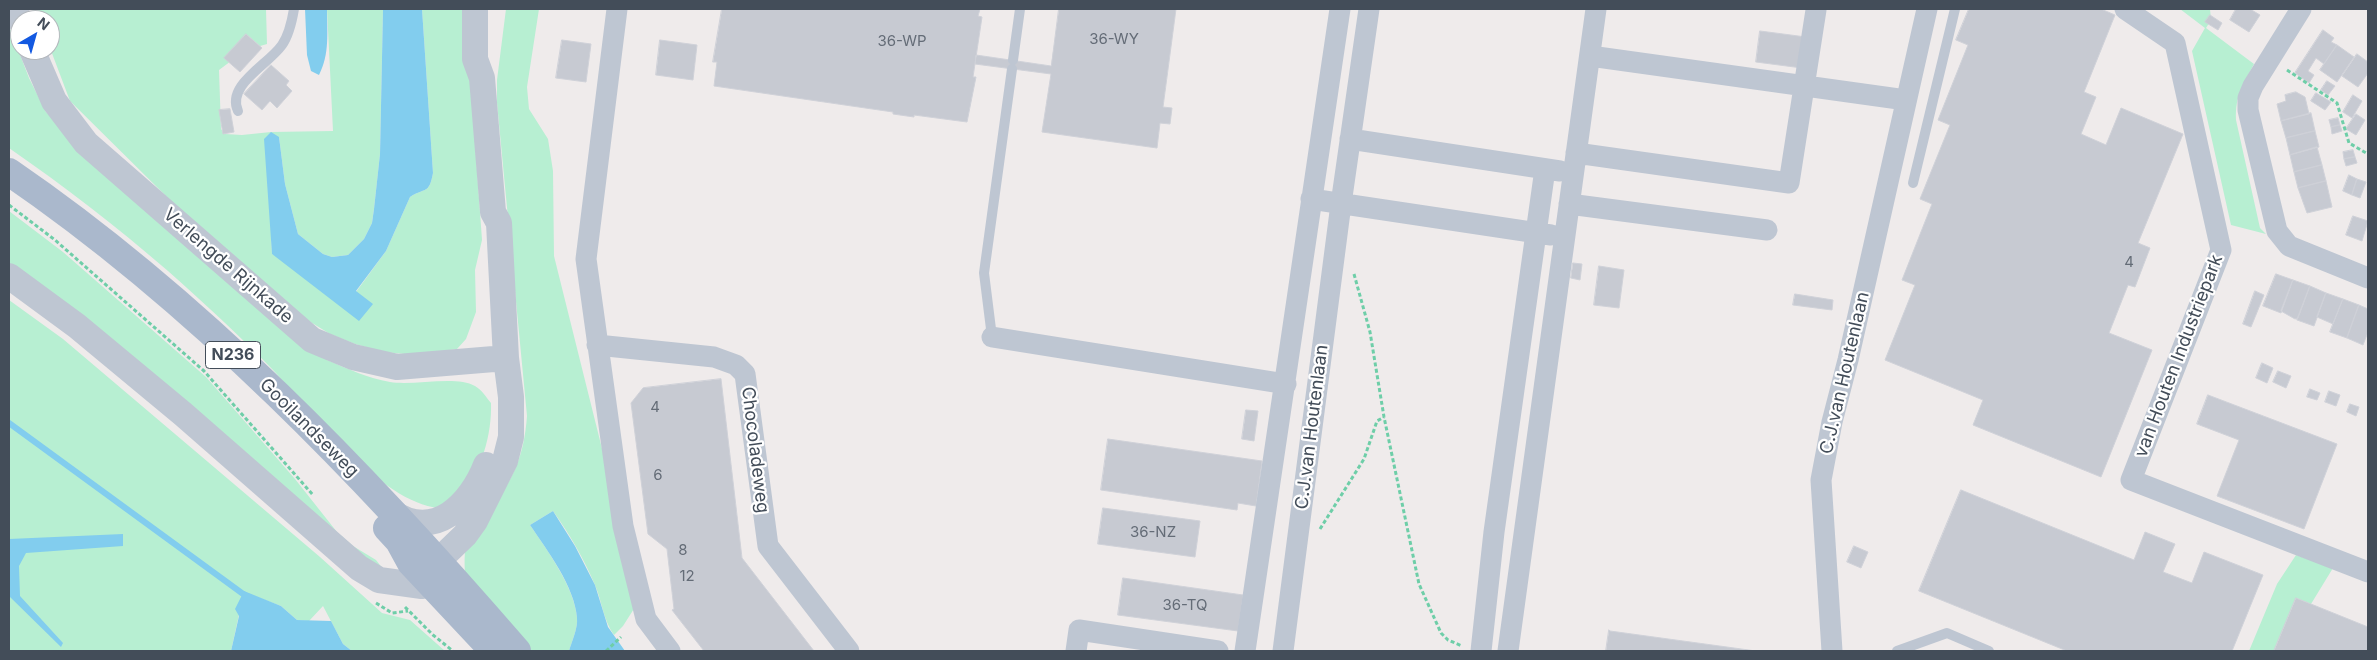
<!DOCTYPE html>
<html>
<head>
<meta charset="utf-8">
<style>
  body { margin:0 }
  #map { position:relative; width:2377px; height:660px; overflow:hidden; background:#efebeb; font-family:Inter,sans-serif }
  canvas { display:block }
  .frame { position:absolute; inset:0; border:10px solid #434d59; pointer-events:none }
  .north { position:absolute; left:10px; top:10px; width:50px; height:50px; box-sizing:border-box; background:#fff; border:1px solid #b4b8bd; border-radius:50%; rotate:38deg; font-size:14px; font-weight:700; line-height:20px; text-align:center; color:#434d59 }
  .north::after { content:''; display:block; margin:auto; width:18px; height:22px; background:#1359e1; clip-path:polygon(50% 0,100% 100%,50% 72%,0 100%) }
</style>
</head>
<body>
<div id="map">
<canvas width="2377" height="660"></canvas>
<div class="frame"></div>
<div class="north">N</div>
</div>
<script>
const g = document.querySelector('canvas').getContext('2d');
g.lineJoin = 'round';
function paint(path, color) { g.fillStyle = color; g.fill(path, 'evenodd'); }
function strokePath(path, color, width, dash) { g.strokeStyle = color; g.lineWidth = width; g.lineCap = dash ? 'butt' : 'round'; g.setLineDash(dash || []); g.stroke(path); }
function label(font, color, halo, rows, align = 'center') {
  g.font = font + ' Inter,sans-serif'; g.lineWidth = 4.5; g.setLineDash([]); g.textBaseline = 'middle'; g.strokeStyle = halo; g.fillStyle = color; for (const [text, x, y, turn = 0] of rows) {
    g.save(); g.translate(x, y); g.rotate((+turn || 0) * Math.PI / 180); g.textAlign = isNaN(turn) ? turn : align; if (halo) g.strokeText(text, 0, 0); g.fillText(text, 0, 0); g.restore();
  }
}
paint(new Path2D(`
  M32,9H266L267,44L260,46L246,34L226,57L231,61L219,70L221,129L225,134L242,135L271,132L333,131L327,9H383L380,154L374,209L372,223L364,239L348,255L332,257L323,254L298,234L285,184L279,137L271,232L272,254L356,292L386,251L410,197C425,187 429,195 433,173L422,9H468L469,58L482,240L475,270L476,312L466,339L457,349L415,355L384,352L355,344L330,334L304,318L173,203L70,101L50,48V20H37Z
  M506,9H539L527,87L529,109L548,139L553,171L554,256L632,569L637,604L623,626L614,635C603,620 602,601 595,585C584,559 569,533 553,511L530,525C547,550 575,588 577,618C578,628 572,641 569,651H530L465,578C465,566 463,551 468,540C473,530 483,520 489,512C513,479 524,457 527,416L497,103V80Z
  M2180,9H2210L2211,20L2206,28L2254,64C2243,85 2235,96 2236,120L2260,228L2266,234L2231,225L2192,51L2205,28Z
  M9,26L29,78L46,112L327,360C348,369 368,378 390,382C414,386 456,375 475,386C482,390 486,397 491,403C492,433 482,473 459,494C453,499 446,504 439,508C380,502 312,412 273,370C240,336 204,303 168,271C117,227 64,186 9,148Z
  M9,211L63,252L206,377L295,479L337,532L353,546L376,560L383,569L371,566L9,264Z
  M9,300L63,339L320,557L382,613L410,620L445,651H352L343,644L323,606L309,621L297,620L281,606L244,592L231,651H9Z
  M2296,555L2333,568L2311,604L2296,598L2274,651H2249L2277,584Z`), '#b7efd2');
paint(new Path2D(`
  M305,9H327C327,32 330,54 319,75L311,71L307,55Z
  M383,9H422L433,173C429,195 425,187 410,197L386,251L356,291L373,304L359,321L272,254L264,139L271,132L279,137L285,184L298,234L323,254L332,257L348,255L364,239L372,223L374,209L380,154Z
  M553,511L575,546L595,585L608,627L625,651H569C572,641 578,628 577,618C575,587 547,550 530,525Z
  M123,534V546L26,553L19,566L20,596L63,643L61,647L9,596V539Z
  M244,591L281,606L297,620L331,621L343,644L352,651H231L239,616L235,609Z`), '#82cdee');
strokePath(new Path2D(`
  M9,423L250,599`), '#82cdee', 6);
const building = new Path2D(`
  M722,9H980L978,16L982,17L973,77H976L967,122L914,115V117L893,114V112L714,86L717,62H713Z
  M1059,9H1176L1163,107L1172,108L1170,124L1160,123L1157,148L1042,132L1051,74L975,64L976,55L1051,66Z
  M1969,9H2101L2115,15L2084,92L2096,97L2081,134L2106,145L2121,108L2183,134L2138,243L2150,248L2135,287L2128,285L2109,333L2152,350L2101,477L1973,425L1983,400L1885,360L1915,285L1902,280L1932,204L1920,199L1950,125L1938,120L1968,45L1956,40Z
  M2236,9H2250L2260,15L2249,32L2230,20Z
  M2210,15L2222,23L2218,30L2205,22Z
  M2323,30L2334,38L2331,42L2337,45L2324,64L2316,58L2308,71L2314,75L2309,83L2295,73Z
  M1760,31L1806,37L1802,68L1756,62Z
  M246,34L262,48L240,72L224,58Z
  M562,40L591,44L586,82L556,78Z
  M660,40L697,45L693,80L656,75Z
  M2337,45L2354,57L2337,82L2320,70Z
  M2357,54L2368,62V73L2358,87L2342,76Z
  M271,65L289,81L286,85L292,91L277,108L270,101L262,110L244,94Z
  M2327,81L2335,86L2328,95L2321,90Z
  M2296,92L2305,97L2309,114L2281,121L2277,104L2286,101L2285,95Z
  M2316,93L2331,102L2325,110L2311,101Z
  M2353,95L2362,101L2352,118L2343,112Z
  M230,109L234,132L223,134L219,110Z
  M2311,113L2315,131L2286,138L2281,121Z
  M2356,114L2365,120L2356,135L2346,129Z
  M2338,118L2340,125L2331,127L2329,120Z
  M2340,125L2342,131L2332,134L2331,127Z
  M2315,131L2319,147L2290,155L2286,138Z
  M2317,147L2322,165L2294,172L2290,155Z
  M2353,150L2355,157L2344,159L2343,152Z
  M2355,157L2357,163L2346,166L2344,159Z
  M2322,165L2326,181L2298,188L2294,172Z
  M2349,175L2357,179L2352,195L2343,191Z
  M2357,179L2366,182L2360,198L2352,195Z
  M2326,181L2332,207L2307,213L2298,188Z
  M2353,216L2368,221L2362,241L2346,235Z
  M1573,263L1582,264L1580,280L1571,278Z
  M1599,266L1624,270L1619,308L1594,305Z
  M2276,274L2293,280L2281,313L2263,306Z
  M2293,280L2310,286L2298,318L2295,319L2281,311Z
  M2310,286L2326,293L2314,326L2297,320Z
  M2255,291L2264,295L2251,327L2243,324Z
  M2326,293L2343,299L2333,324L2317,317Z
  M1795,294L1833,300L1832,310L1793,305Z
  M2343,299L2359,305L2347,338L2330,332Z
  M2359,305L2368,309V332L2363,345L2347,338Z
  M2262,363L2273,368L2267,383L2256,378Z
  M2278,371L2291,376L2286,388L2273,382Z
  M721,379L742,558L814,651H704L672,610L674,609L667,549L648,534L631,403L643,388Z
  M2310,389L2320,393L2317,400L2307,397Z
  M2329,391L2340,395L2336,406L2325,402Z
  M2208,395L2337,444L2304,529L2217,496L2239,440L2197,424Z
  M2350,404L2359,407L2356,416L2347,412Z
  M1246,410L1258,411L1254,441L1242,439Z
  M1108,439L1262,461L1256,506L1238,503L1237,510L1101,490Z
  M1961,490L2134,560L2145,532L2175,544L2163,572L2192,583L2204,552L2263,575L2232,651H2067L1919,591Z
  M1103,508L1200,521L1195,557L1098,544Z
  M1854,546L1868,552L1861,568L1847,562Z
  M1123,578L1243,595L1238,631L1118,615Z
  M2296,598L2368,627V651H2274Z
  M1609,630L1610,631L1756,651H1606Z`);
paint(building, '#c7cad2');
strokePath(building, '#cfd1d8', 1);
strokePath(new Path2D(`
  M2287,70L2337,103L2349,143L2368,154
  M9,205L55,240L204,371L313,495
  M1354,274L1370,332L1384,417L1419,584L1441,633L1448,640L1462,646
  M1320,529L1364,459L1377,421L1384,417
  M376,603L392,613L408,611
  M405,607L433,635L453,651
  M606,651L621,637`), '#6ecea8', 3, [4, 2.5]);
strokePath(new Path2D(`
  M1013,60L1020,9
  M238,111C226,85 268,65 282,45C289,35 292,21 294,9
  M1913,183L1955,9
  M992,337L984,273L1012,69
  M1897,651L1947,633L1989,651`), '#bec6d2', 10);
strokePath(new Path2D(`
  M617,9L586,259L623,526L646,619L670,651
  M2125,9L2175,43L2221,250L2131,480L2368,572
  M2301,9L2253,86L2248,98V110L2277,231L2289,246L2368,278
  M1590,56L1906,100
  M1350,139L1560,171
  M1576,153L1789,183L1816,10
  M1311,199L1551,235
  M1569,204L1767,230
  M992,337L1286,384
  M597,345L714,357L736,365L745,374L768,546L849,651
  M1076,651L1079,630L1218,651
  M1245,651L1340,9
  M1283,651L1341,204L1369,9
  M1481,651L1494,532L1545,169
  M1508,651L1596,9
  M1832,651L1821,480L1832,422L1848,360L1927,9`), '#bec6d2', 21);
strokePath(new Path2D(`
  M13,9L20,20
  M32,50L54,101L86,143L312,340L353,357L397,367L506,358
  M9,276L77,326L183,414L359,568L379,580L422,586L432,584
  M392,512C434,542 471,504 486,465
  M417,555L438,561L465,535L475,521L505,461L511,437V397L506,358L499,223L493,212L482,78L475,59V9`), '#bec6d2', 26);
strokePath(new Path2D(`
  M9,172C199,302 367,477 517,651
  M387,528L399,541L411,563L486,643`), '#aab8cc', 28);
label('15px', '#646c77', null, [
  ["36-WY",1114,39],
  ["36-WP",902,41],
  ["4",2129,262],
  ["4",655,407],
  ["6",658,475],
  ["36-NZ",1153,532],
  ["8",683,550],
  ["12",687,576],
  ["36-TQ",1185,605]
]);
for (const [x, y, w] of [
  [233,355,55]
]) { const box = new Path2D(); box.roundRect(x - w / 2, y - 13.5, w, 27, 4); g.fillStyle = '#fff'; g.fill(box); strokePath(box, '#434d59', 1); }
label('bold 16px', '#434d59', null, [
  ["N236",233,355]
]);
label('18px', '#434d59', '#fff', [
  ["Verlengde Rijnkade",228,266,41],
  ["van Houten Industriepark",2179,356,-69],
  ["C.J.van Houtenlaan",1845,373,-77],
  ["C.J.van Houtenlaan",1312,427,-83],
  ["Gooilandseweg",309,428,45],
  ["Chocoladeweg",755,450,83]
]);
</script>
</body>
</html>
